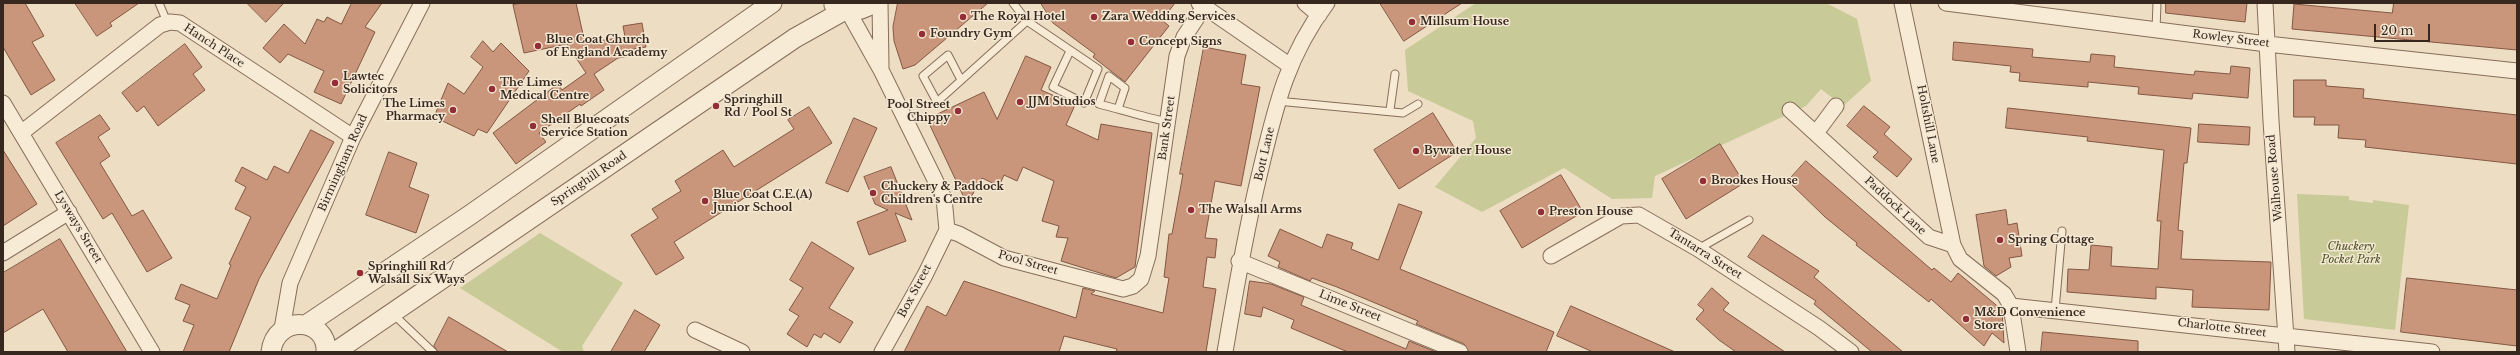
<!DOCTYPE html>
<html>
<head>
<meta charset="utf-8">
<style>
  body { margin:0 }
  #map { position:relative; width:2520px; height:355px; overflow:hidden; background:#ecddc3; font-family:"Libre Baskerville",serif }
  canvas { display:block }
  .frame { position:absolute; inset:0; border:4px solid #36281e; pointer-events:none }
  .scale { position:absolute; left:2374px; top:24px; width:56px; height:18px; box-sizing:border-box; border:2px solid #36281e; border-top:0; padding-left:5px; font-size:12px; line-height:14px; white-space:nowrap; color:#36281e; -webkit-text-stroke:3px #f4e8d3; paint-order:stroke }
</style>
</head>
<body>
<div id="map">
<canvas width="2520" height="355"></canvas>
<div class="frame"></div>
<div class="scale">20 m</div>
</div>
<script>
const g = document.querySelector('canvas').getContext('2d');
g.lineJoin = 'round';
function paint(path, color) { g.fillStyle = color; g.fill(path, 'evenodd'); }
function strokePath(path, color, width, dash) { g.strokeStyle = color; g.lineWidth = width; g.lineCap = dash ? 'butt' : 'round'; g.setLineDash(dash || []); g.stroke(path); }
function label(font, color, halo, rows, align = 'center') {
  g.font = font + ' "Libre Baskerville",serif'; g.lineWidth = 3; g.setLineDash([]); g.textBaseline = 'middle'; g.strokeStyle = halo; g.fillStyle = color; for (const [text, x, y, turn = 0] of rows) {
    g.save(); g.translate(x, y); g.rotate((+turn || 0) * Math.PI / 180); g.textAlign = isNaN(turn) ? turn : align; if (halo) g.strokeText(text, 0, 0); g.fillText(text, 0, 0); g.restore();
  }
}
paint(new Path2D(`
  M1476,3H1826L1857,19L1871,81L1843,106L1821,89L1806,106L1655,176L1652,198L1612,199L1564,168L1482,212L1435,187L1476,138L1473,121L1408,91L1405,50Z
  M2297,194L2349,196V200L2373,203V200L2409,205L2395,330L2304,319Z
  M540,233L623,283L582,346L584,352H563L460,288Z`), '#c8ca98');
const building = new Path2D(`
  M3,3H25L44,36L32,42L55,80L31,95L3,47Z
  M75,3H139L110,23L112,26L97,36Z
  M247,3H284L266,22Z
  M352,3H382L365,27L375,32L341,104L314,92L324,71L288,54L280,63L263,48L284,24L305,44L317,19L324,22L327,17L341,24Z
  M523,3H576L585,43L625,37L623,26L642,23L646,47L629,50L630,56L618,58L594,74L604,90L581,106L580,104L539,133L546,142L516,164L493,133L558,84L562,90L586,73L567,44L524,53L513,5Z
  M898,3H988L915,65L903,69L894,41L893,27Z
  M1041,3H1175L1162,20L1169,26L1125,82L1093,57L1095,54L1053,23Z
  M1380,3H1462L1404,41Z
  M2166,3H2247L2245,22L2166,13Z
  M2394,3H2517V50L2292,29L2294,4L2392,13Z
  M483,41L493,52L501,43L529,71L487,133L478,129L474,136L434,117L448,83L464,94L483,67L471,57Z
  M1954,42L2033,49L2032,57L2090,62L2091,54L2115,56L2114,67L2194,75L2195,71L2230,74L2231,66L2250,68L2248,98L2193,93L2192,99L2138,94L2139,87L2088,82V87L2019,81L2020,73L2010,72L2011,66L1953,60Z
  M185,44L202,67L193,74L205,90L158,126L144,106L137,112L122,93Z
  M1204,47L1246,55L1241,84L1260,87L1241,186L1215,181L1205,238L1217,239L1215,258L1207,257L1203,287L1216,289L1206,352H1116L1117,349L1064,336L1059,352H904L927,306L946,316L964,281L1076,318L1083,288L1095,291L1091,294L1163,313L1169,278L1164,277L1169,234H1172L1183,174H1180Z
  M1026,56L1051,67L1041,90L1075,105L1066,125L1098,140L1101,124L1152,133L1135,267L1116,278L1061,261L1068,238L1056,237L1059,226L1042,221L1054,181L1023,167L1017,181L1004,175L999,186L982,178L967,204L927,119L984,92L997,119Z
  M2294,80H2326V86L2364,89L2363,98L2517,115V164L2365,147L2366,140L2338,138L2339,125H2314L2315,117H2294Z
  M1864,106L1890,127L1884,134L1912,159L1897,177L1873,157L1878,152L1847,126Z
  M809,107L832,143L674,242L684,258L656,275L631,235L658,218L652,209L681,191L675,181L723,150L734,167L794,129L788,120Z
  M2008,108L2191,128L2187,163H2184L2178,230L2183,231L2181,259L2271,262L2269,310L2192,307L2193,290L2156,287V299L2067,292L2068,269L2089,270L2091,245L2112,247L2111,266L2158,269L2161,221H2157L2164,150L2087,141L2088,137L2006,128Z
  M1433,113L1457,152L1399,189L1374,150Z
  M100,115L110,129L98,137L110,156L100,163L132,216L143,210L172,258L147,272L112,213L103,219L56,143Z
  M854,118L877,128L848,192L826,183Z
  M2199,124L2250,127L2249,145L2198,142Z
  M311,130L334,142L259,279L229,352H183L194,325L183,321L190,305L175,299L181,284L217,299L231,265L229,264L251,217L235,209L246,187L235,181L242,167L267,180L274,166L288,173Z
  M1720,144L1744,183L1686,219L1662,179Z
  M3,150L37,204L3,226Z
  M389,152L417,163L409,187L429,195L416,233L366,215Z
  M1806,161L1932,270L1934,268L1951,282L1958,273L2002,310L2004,343L1992,333L1984,346L1931,299L1929,302L1856,245L1857,243L1825,217L1788,181Z
  M891,167L912,220L895,213L906,241L869,255L857,222L888,210L875,204L864,177Z
  M1561,175L1583,212L1522,248L1500,211Z
  M1399,204L1422,212L1400,269L1554,332L1546,352H1469L1464,344L1416,324L1418,321L1337,287L1312,278L1310,281L1278,267L1280,262L1268,256L1280,229L1322,248L1327,234L1353,243L1351,249L1378,260Z
  M2006,210L2008,225L2017,223L2022,256L2009,258L2011,267L1996,276L1984,266L1976,215Z
  M1763,235L1819,271L1814,277L1903,352H1872L1814,304L1816,301L1748,257Z
  M60,239L127,352H68L43,309L3,333V273Z
  M812,242L854,268L829,308L853,322L840,343L824,333L821,338L814,334L807,347L787,334L799,316L789,310L803,288L790,280Z
  M2407,278L2517,290V346L2401,332Z
  M1250,281L1271,284L1304,297L1301,305L1406,349L1409,341L1436,352H1348L1291,328L1294,320L1263,307L1261,317L1245,314Z
  M1712,288L1729,303L1723,310L1785,352H1736L1719,340L1696,319L1704,310L1698,305Z
  M1571,306L1675,352H1593L1557,336Z
  M635,310L660,325L644,352H611Z
  M449,317L508,352H438L434,346Z
  M2043,332L2138,341V352H2041Z`);
paint(building, '#c9957b');
strokePath(building, '#845742', 1);
const service = new Path2D(`
  M159,3L167,22
  M1027,21L1098,69L1084,103L1053,87L1070,51
  M2156,30L2157,3
  M961,80L948,55L923,76L937,102L1027,21L1013,3
  M1277,101L1403,113L1418,104
  M1118,109L1125,88L1109,76L1099,104C1122,110 1144,117 1168,122
  M1390,110L1395,74
  M1698,249L1749,220
  M2055,310L2062,231
  M392,313L433,352`);
const minor = new Path2D(`
  M880,3L881,67
  M1199,3L1289,65
  M1305,3L1319,15
  M1902,3L1953,245L1960,259L2004,294L2011,306L2018,352
  M1946,3L2267,44L2517,71
  M2265,3L2271,121L2287,352
  M848,11L881,70L944,198L947,230L925,275L882,352
  M3,103L152,352
  M1790,110L1929,237L1953,245
  M21,133L160,25L170,22L180,23L353,137
  M1816,133L1836,106
  M947,230L959,234L1004,258L1123,289L1133,286L1141,279L1148,256L1177,56L1184,37L1204,7
  M3,253L69,212
  M1551,256L1621,216L1639,215L1698,249L1819,328L1851,352
  M1239,261L1460,352
  M2011,306L2432,352
  M282,329L290,283L353,137L422,3
  M695,330L742,352
  M1225,352C1235,293 1245,235 1259,176C1275,110 1285,59 1327,3`);
const tertiary = new Path2D(`
  M834,5C848,13 860,12 873,3
  M306,325L470,215L772,3
  M271,352C275,314 328,317 326,352
  M335,352L795,38L845,10`);
strokePath(service, '#866e5b', 9);
strokePath(minor, '#866e5b', 17);
strokePath(tertiary, '#866e5b', 21);
strokePath(service, '#f7ebd6', 7);
strokePath(minor, '#f7ebd6', 15);
strokePath(tertiary, '#f7ebd6', 19);
for (const [x, y, r, color] of [
  [963,17,4,"#932d36"],
  [1094,17,4,"#932d36"],
  [1412,22,4,"#932d36"],
  [922,34,4,"#932d36"],
  [1131,42,4,"#932d36"],
  [538,46,4,"#932d36"],
  [335,83,4,"#932d36"],
  [492,89,4,"#932d36"],
  [1020,102,4,"#932d36"],
  [716,106,4,"#932d36"],
  [453,110,4,"#932d36"],
  [958,111,4,"#932d36"],
  [533,126,4,"#932d36"],
  [1416,151,4,"#932d36"],
  [1703,181,4,"#932d36"],
  [873,193,4,"#932d36"],
  [705,201,4,"#932d36"],
  [1191,210,4,"#932d36"],
  [1541,212,4,"#932d36"],
  [2000,240,4,"#932d36"],
  [360,273,4,"#932d36"],
  [1966,319,4,"#932d36"]
]) { const dot = new Path2D(); dot.arc(x, y, r, 0, 2 * Math.PI); g.fillStyle = color; g.fill(dot); strokePath(dot, '#f4e8d3', 1.5); }
label('bold 11px', '#36281e', '#f4e8d3', [
  ["The Royal Hotel",971,17],
  ["Zara Wedding Services",1102,17],
  ["Millsum House",1420,22],
  ["Foundry Gym",930,34],
  ["Blue Coat Church",546,40],
  ["of England Academy",546,53],
  ["Concept Signs",1139,42],
  ["Lawtec",343,77],
  ["Solicitors",343,90],
  ["The Limes",500,83],
  ["Medical Centre",500,96],
  ["Springhill",724,100],
  ["Rd / Pool St",724,113],
  ["JJM Studios",1028,102],
  ["The Limes",445,104,"right"],
  ["Pharmacy",445,117,"right"],
  ["Pool Street",950,105,"right"],
  ["Chippy",950,118,"right"],
  ["Shell Bluecoats",541,120],
  ["Service Station",541,133],
  ["Bywater House",1424,151],
  ["Brookes House",1711,181],
  ["Chuckery & Paddock",881,187],
  ["Children's Centre",881,200],
  ["Blue Coat C.E.(A)",713,195],
  ["Junior School",713,208],
  ["The Walsall Arms",1199,210],
  ["Preston House",1549,212],
  ["Spring Cottage",2008,240],
  ["Springhill Rd /",368,267],
  ["Walsall Six Ways",368,280],
  ["M&D Convenience",1974,313],
  ["Store",1974,326]
], 'left');
label('11px', '#36281e', '#f4e8d3', [
  ["Rowley Street",2231,39,7],
  ["Hanch Place",214,46,33],
  ["Holtshill Lane",1928,124,79],
  ["Bank Street",1167,128,-82],
  ["Bott Lane",1265,154,-77],
  ["Birmingham Road",343,163,-66],
  ["Walhouse Road",2275,178,-95],
  ["Springhill Road",589,179,-34],
  ["Paddock Lane",1895,206,43],
  ["Lysways Street",78,227,59],
  ["Tantarra Street",1705,254,32],
  ["Pool Street",1028,263,16],
  ["Box Street",915,291,-62],
  ["Lime Street",1350,306,22],
  ["Charlotte Street",2222,328,7]
]);
label('italic 11px', '#4a5226', '#f4e8d3', [
  ["Chuckery",2351,247],
  ["Pocket Park",2351,260]
]);
</script>
</body>
</html>
